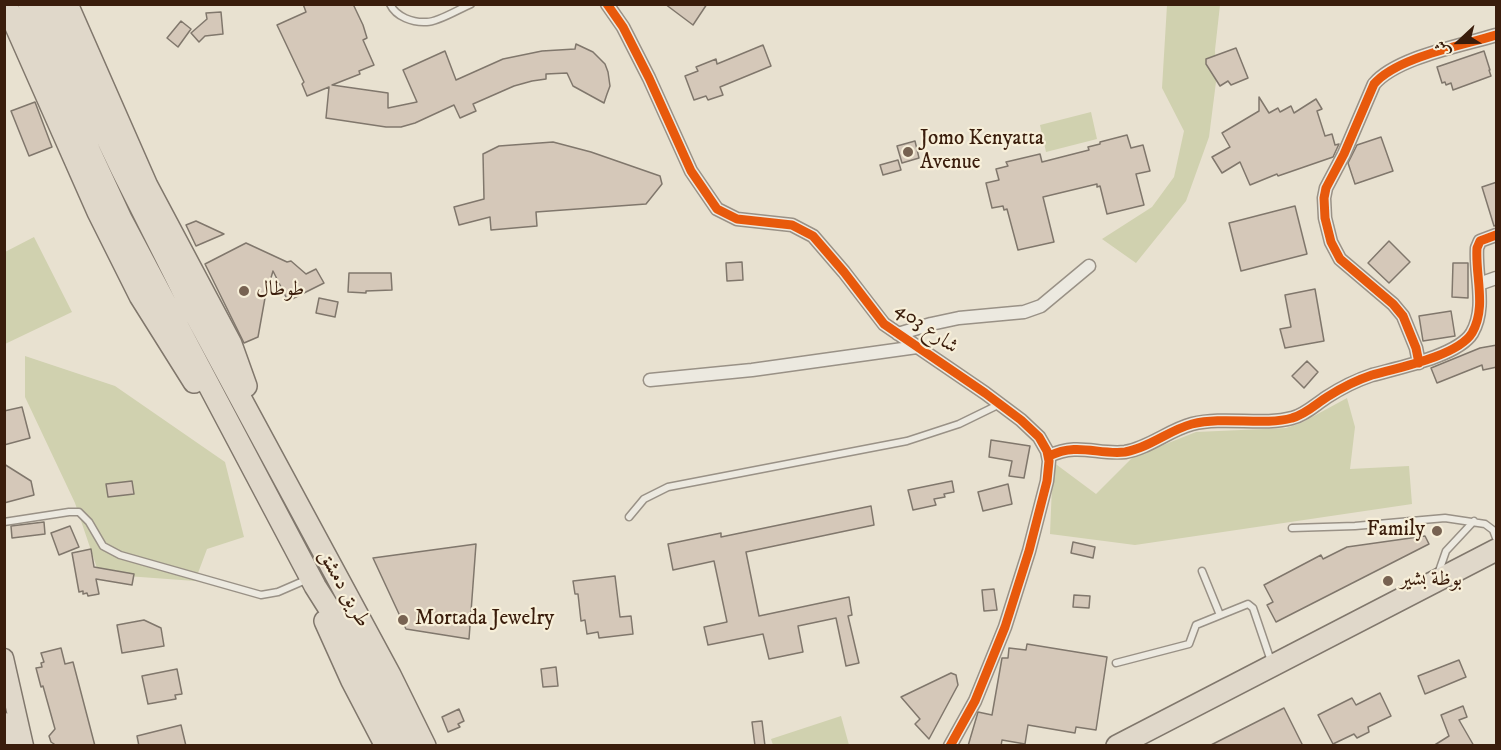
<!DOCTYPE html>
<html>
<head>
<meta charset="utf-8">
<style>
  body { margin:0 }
  #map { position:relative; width:1501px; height:750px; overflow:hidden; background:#e8e1d0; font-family:"IM FELL DW Pica",Amiri,serif }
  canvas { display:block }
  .frame { position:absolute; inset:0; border:6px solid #3a1d0c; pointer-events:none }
  .north { position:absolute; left:1429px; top:12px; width:60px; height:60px; -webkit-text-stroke:4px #f7efd9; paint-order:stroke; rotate:248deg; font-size:16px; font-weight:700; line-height:24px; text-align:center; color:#3a1d0c }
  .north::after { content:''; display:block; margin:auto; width:21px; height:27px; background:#3a1d0c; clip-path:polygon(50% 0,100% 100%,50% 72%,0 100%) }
</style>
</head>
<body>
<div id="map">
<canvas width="1501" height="750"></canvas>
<div class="frame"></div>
<div class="north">ش</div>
</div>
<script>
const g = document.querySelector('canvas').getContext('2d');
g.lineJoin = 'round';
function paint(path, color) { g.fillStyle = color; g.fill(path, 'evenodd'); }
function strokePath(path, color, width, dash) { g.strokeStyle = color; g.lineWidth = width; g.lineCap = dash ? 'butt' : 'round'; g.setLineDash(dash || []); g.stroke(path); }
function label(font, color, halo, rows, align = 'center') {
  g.font = font + ' "IM FELL DW Pica",Amiri,serif'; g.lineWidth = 4.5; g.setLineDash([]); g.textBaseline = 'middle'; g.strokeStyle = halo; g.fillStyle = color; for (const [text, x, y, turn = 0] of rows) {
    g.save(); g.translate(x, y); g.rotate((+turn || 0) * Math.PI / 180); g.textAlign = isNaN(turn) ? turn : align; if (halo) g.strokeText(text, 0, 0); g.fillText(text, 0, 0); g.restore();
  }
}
paint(new Path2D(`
  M1167,5H1220L1215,50L1216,82L1209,137L1186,201L1136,263L1102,239L1152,207L1174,177L1184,131L1162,88Z
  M1091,112L1097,139L1046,152L1040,125Z
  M34,237L72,312L5,344V252Z
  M25,356L115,386L225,462L244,537L207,549L195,581L99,574L75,503L25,397Z
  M1347,398L1355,427L1350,469L1409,466L1412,504L1135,545L1050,534L1053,462L1096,494L1133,457L1196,432L1286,428L1301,423Z
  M841,716L849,745H773L771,739Z`), '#d0d1af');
const building = new Path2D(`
  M303,4H353L363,25L367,38L363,40L374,65L359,71L360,74L332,85L388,93V108L417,102L403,70L445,51L456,80L503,59L542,51L575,49L576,44L593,52L605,64L608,72L610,86L607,94L604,103L573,86L567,73L546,74V79L532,81L514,86L473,104L476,111L460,118L454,105L415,123L401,127H386L326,118L329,87L307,96L302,84L304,82L277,25L306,12Z
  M665,4H707L693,25Z
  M221,12L223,34L205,36L199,42L191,33L207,19L206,13Z
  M181,21L191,29L178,47L167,38Z
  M763,45L771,66L720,87L723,95L708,100L706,96L694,100L685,76L698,71L696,67L716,59L717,64Z
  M1236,48L1248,78L1231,85L1228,81L1220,86L1206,64V59Z
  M1484,51L1490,70H1489L1491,76L1453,90L1451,83L1446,85L1445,82L1442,83L1437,67Z
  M1259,97L1269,113L1278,108L1280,112L1291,106L1294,113L1316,99L1322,109L1317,111L1325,136L1332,134L1335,145L1339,144L1333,157L1278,176L1277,174L1250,185L1240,162L1222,173L1212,157L1230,147L1222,133L1259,111Z
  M35,102L52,147L29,156L11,111Z
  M1127,135L1131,148L1143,145L1150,171L1136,174L1144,205L1107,214L1100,186L1097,187V184L1043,197L1054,242L1018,250L1007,209L1004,210L1003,206L992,208L986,183L999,180L996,169L1008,166L1006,162L1040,154L1042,162L1089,150L1088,147L1100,144V142Z
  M1381,137L1393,171L1355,184L1348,163L1357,145Z
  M915,141L919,158L902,163L897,146Z
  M553,142L591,152L660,176L662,184L646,204L536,212L537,226L491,230L490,217L459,225L454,207L484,199L483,154L499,146Z
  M898,160L901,170L883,175L880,165Z
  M1497,182V225L1494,226L1482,187Z
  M1295,206L1307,254L1241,271L1229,223Z
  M196,221L224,234L196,246L186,225Z
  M1389,241L1410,262L1389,283L1368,263Z
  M246,243L287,262L291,261L306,274L316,269L324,283L288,301L273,271L265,298L258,337L244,343L205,264Z
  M742,262L743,280L727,281L726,263Z
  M1453,263H1468V298L1452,297Z
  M349,273H391L392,290L366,291V293L348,292Z
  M1315,289L1324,341L1285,348L1280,329L1291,327L1285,295Z
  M319,298L338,302L335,317L316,313Z
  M1451,311L1455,336L1423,341L1419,316Z
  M1497,345V367L1483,370L1482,365L1437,383L1431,368L1480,348Z
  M1307,361L1318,372L1304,388L1292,376Z
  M22,407L30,438L4,445V411Z
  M991,440L1030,446L1024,478L1009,476L1012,461L989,457Z
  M4,464L31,481L34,495L4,503Z
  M132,481L134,494L108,497L106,484Z
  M952,481L954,492L944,494L945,497L934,499L936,505L913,510L908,490Z
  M1008,484L1012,504L983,511L978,492Z
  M871,506L874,525L746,552L759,616L849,597L852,615L848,616L859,663L846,666L836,618L798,626L803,652L769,659L763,634L708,645L704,627L727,622L714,561L673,570L668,544L721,533V537Z
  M44,522L45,534L12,538L11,526Z
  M70,526L79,547L59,555L51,533Z
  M1425,536L1429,544L1276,622L1267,605L1273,602L1264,585L1321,555L1323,559L1347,547Z
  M1073,542L1095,547L1093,558L1071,553Z
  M476,544L469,639L406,629L373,558Z
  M91,549L94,567L134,574L132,585L96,579L99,594L88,596L87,593L83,594V591L79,592L72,553Z
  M615,576L620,617L631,616L633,634L599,638L598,632L587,634L585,620L581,621L578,594H575L573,581Z
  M994,589L997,610L984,611L982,590Z
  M1074,595L1090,596L1089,608L1073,607Z
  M144,620L161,628L164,646L122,653L117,625Z
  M1027,644L1107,657L1096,730L1076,727L1075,733L1028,725L1025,744L1002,740L1001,746H968L978,712L992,715L1002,658H1008L1009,648L1026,650Z
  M61,648L65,664L73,662L95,746H57L51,742L49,736L55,729L43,686L41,687L36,668L42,667L41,663L44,662L41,653Z
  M1459,660L1466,677L1425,694L1418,676Z
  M556,667L558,686L543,687L541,669Z
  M177,669L182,694L175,695L176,699L148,704L142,676Z
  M951,673L956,675L958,685L929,739L915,724L920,719L901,697Z
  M1380,693L1391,716L1368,727L1369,732L1357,738L1354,734L1333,744L1318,715L1352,698L1356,705Z
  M1463,706L1467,717L1459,720L1474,746H1433L1449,736L1441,715Z
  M1284,708L1303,746H1209Z
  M459,709L464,721L458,724L460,727L448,732L442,717Z
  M762,721L765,746H755L752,722Z
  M181,725L186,746H139L137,736Z`);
paint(building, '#d5c8b9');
strokePath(building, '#80776c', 1.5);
const lane = new Path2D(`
  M390,4C396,17 413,23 427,22C438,22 459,9 471,4
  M629,517L644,499L668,487L907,441L959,424L1000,404
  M4,522L69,512H79L89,522L103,546L120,555L261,595L278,592L308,579
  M1292,528L1355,526L1445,518L1485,524L1493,530L1496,538
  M1202,571L1220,615
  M1438,574L1446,551L1474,521
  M1116,663L1189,644L1196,625L1248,604L1253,608L1271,661`);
const street = new Path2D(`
  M607,4L623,27L649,78L691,171L717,209L737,219L792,225L813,236L844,272L884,324L985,393L1021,420L1039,437L1047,451L1049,461L1047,481L1029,551L1005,627L975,701L950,746
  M1479,284L1496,278
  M898,334L931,324L959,318L1024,312L1041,306L1089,266
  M1419,363L1416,348L1403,316L1393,304L1340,259L1331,242L1325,218L1324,198L1326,188L1344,154L1374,84C1397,57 1461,46 1496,35
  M650,380L752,370L917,347
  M1049,456C1078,442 1097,455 1125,452C1149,448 1169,430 1192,424C1225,416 1263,426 1292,418C1305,415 1316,404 1327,397C1341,388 1357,380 1372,375C1397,368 1458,356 1472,333C1487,307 1475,276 1477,248L1480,241L1496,235`);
const primary = new Path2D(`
  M4,658L24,746
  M4,722L10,746`);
const highway = new Path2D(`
  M6,4L98,212L140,296L194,382
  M29,4L89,150L121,219L315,586L356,651L405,746
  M51,4L99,122L122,170L188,301L390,675L425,746
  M67,4L147,186L231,344L246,386
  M325,621L352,681L386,746
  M1117,746L1496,550`);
strokePath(lane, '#999186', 9);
strokePath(street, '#999186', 15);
strokePath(primary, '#80776c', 21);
strokePath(highway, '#80776c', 24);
strokePath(lane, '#ece9e0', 6);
strokePath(street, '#ece9e0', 12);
strokePath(primary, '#e0d8ca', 18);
strokePath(highway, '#e0d8ca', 21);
strokePath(new Path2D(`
  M607,4L623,27L649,78L691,171L717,209L737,219L792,225L813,236L844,272L884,324L985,393L1021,420L1039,437L1047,451L1049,461L1047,481L1029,551L1005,627L975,701L950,746
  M1419,363L1416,348L1403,316L1393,304L1340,259L1331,242L1325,218L1324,198L1326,188L1344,154L1374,84C1397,57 1461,46 1496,35
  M1049,456C1078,442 1097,455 1125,452C1149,448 1169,430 1192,424C1225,416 1263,426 1292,418C1305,415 1316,404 1327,397C1341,388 1357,380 1372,375C1397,368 1458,356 1472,333C1487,307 1475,276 1477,248L1480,241L1496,235`), '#e8590c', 9);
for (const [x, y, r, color] of [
  [908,152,6,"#776251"],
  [244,291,6,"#776251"],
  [1437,531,6,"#776251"],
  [1388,581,6,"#776251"],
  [403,620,6,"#776251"]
]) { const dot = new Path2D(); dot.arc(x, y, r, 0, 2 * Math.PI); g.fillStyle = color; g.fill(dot); strokePath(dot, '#f7efd9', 2); }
label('21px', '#3a1d0c', '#f7efd9', [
  ["Jomo Kenyatta",920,140],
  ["Avenue",920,164],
  ["طوطال",256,291],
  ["Family",1425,531,"right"],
  ["بوظة بشير",1400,581],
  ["Mortada Jewelry",415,620]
], 'left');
label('21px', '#3a1d0c', '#f7efd9', [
  ["شارع 403",926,329,36],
  ["طريق دمشق",343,589,61]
]);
</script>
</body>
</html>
